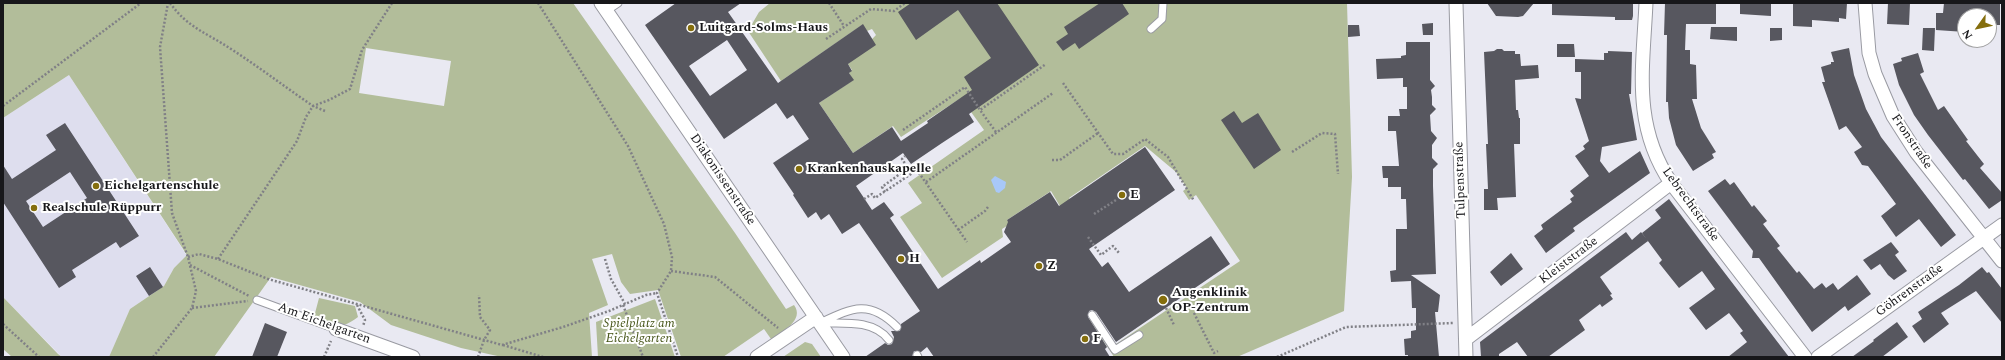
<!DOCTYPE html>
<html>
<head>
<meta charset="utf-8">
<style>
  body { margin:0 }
  #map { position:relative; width:2005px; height:360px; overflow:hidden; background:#e9e9f2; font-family:Spectral,serif }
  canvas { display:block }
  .frame { position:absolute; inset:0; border:4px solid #17171a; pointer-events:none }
  .north { position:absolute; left:1957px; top:8px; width:40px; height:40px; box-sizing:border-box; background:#fff; border:1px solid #a2a2a3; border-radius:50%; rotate:237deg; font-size:11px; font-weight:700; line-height:16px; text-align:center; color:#17171a }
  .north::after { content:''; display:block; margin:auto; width:14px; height:18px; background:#856e0d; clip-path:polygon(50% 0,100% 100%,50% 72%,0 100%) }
</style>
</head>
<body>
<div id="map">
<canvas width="2005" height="360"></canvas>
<div class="frame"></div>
<div class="north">N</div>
</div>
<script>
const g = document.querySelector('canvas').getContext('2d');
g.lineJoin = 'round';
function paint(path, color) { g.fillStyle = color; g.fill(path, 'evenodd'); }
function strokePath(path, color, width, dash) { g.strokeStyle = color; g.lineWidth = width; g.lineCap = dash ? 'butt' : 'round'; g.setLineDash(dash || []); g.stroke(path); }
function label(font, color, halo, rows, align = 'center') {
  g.font = font + ' Spectral,serif'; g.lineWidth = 4; g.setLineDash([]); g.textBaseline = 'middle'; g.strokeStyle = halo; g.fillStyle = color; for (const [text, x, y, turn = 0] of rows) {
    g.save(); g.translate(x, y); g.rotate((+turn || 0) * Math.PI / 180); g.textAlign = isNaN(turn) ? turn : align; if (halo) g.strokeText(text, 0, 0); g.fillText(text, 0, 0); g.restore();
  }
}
paint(new Path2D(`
  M69,75L187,256L174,268L164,286L130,309L109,357H62L3,297V118Z`), '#dedeee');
paint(new Path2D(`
  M3,3H573L735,233L786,309L794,305C805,320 782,332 771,339L764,329L723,357H681L658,290L630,294L621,282L612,254L592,259L608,305L589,313L592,357H502L461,348L391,325L360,302L271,277L214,357H109L130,309L164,286L174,268L187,255L69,75L3,118ZM366,48L451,61L444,106L359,93Z
  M770,3H1347L1352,177L1344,311L1237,357H1114L1089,319L1096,315L1116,344L1240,261L1196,195L1189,200L1183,191L1187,188L1176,172L1145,146L1069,198L1075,206L1064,213L1051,191L1007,220L1010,224L1002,229L1003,237L942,278L900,217L922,203L908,183L984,130L961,98L901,137L893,126L853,153L819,103L853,80L849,73L852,70L848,64L876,35L872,29L867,31L862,25L781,81L748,31L759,12Z
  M3,297L58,354L62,357H12L3,349Z
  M319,298L355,306L358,317C339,331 335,326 314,317Z
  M655,299L675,357H598L596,322Z
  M805,342L812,344L821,357H783Z`), '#b2bd9a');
paint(new Path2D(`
  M995,176L1006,182L1005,188L999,193L996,192L991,180Z`), '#a8c8f8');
paint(new Path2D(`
  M676,3H741L728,12L778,83L863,24L876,45L848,64L852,71L849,73L854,80L819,103L853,153L892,127L901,141L928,123L927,121L972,90L964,77L991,58L958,10L916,40L898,12L911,3H997L1039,65L969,114L974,122L942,143L911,164L903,153L856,186L872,210L884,202L894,215L890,218L938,289L980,260L981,263L1011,242L1004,232L1008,222L1007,220L1050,192L1059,206L1145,147L1175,190L1089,249L1102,267L1108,262L1129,292L1211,236L1230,264L1116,342L1096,312L1092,310L1089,311L1088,317L1107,347L1105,349L1110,357H934L927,347L921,352L914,351L912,357H865L885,343L888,345L892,344L894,337L891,331H900L901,324L920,311L859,223L842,234L829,214L821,220L816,212L808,218L793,195L794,194L773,163L809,139L793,115L787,119L776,103L724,139L645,25ZM727,40L747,70L710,96L689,66Z
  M1100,3H1122L1129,14L1079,49L1075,43L1063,51L1056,42L1068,34L1064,27Z
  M1487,3H1534L1523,16L1518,17L1496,16Z
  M1552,3H1633V16L1632,20H1615V17L1552,15Z
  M1665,3H1716V24H1686L1685,50H1690V64L1696,65L1697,99H1692L1701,128L1716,152L1712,154L1714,158L1693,171L1676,145L1669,118L1668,102H1666L1667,35H1664Z
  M1740,3H1771V16L1740,14Z
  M1793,3H1847L1846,19L1839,18V22L1812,20V27L1793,26Z
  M1888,3H1910L1909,25L1887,24Z
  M1944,3H2000V25H1989V16H1965V32L1936,30V13H1943Z
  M1433,23V35H1423L1422,24Z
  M1348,25H1359L1360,36L1348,37Z
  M1711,27H1737V41L1710,39Z
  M1770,28H1782V40L1770,41Z
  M1923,28H1935L1934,51L1922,50Z
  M1406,42H1430V80L1435,86L1431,90L1432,97V105L1436,109L1430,115L1431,131L1437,138L1432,145V158L1438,164L1433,169V186L1436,274L1411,275L1440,295L1438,312H1435L1439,357H1408V355H1405L1404,339L1411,338V331L1416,330V308H1412L1411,281L1391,282L1390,271L1396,270V229H1407L1406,199H1401V187H1388V178H1383L1382,166H1399L1396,131H1388V116H1400L1399,109H1407V87H1403V78L1377,79L1376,59L1401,58V56L1406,55Z
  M1557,44H1574L1575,57H1557Z
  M1849,48L1854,75L1866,109L1881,137L1956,235L1941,247L1919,219L1896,237L1881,216L1896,204L1868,166L1862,165L1854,152L1862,147L1846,126L1839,130L1822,82H1825L1821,67L1831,64V62H1834L1831,52Z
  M1497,49H1502L1504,51H1515V54H1520L1521,66L1538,65L1539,78L1515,80L1516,110H1518L1519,118H1520V144H1514L1516,197L1497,198L1498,210H1484V189H1488L1486,144H1488L1484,52L1494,51Z
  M1608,51L1632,52L1631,94H1629L1637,140L1602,147L1600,161L1609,173L1640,151L1650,173L1573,228L1575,231L1546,253L1534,236L1543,229L1541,225L1572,202L1570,199L1574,196L1570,191L1589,176L1575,156L1585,149L1583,146L1589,141L1575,98L1581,99V72H1575V59L1604,60V53H1608Z
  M1918,53L1924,72L1920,74L1938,110L1944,106L1968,140L1966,141L1984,164L1980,168L2002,193V200L1989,209L1965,179L1963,180L1928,135L1914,115L1899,85L1893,64L1902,61L1901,58Z
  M1234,111L1242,123L1258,113L1281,150L1254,169L1221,120Z
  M65,123L139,236L120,248L116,242L72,270L76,277L59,288L3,202V165L12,179L56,150L46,135ZM70,172L87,198L43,227L26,201Z
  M1725,179L1730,185L1734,182L1752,207L1754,205L1767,221L1763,224L1780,246L1777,248L1797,273L1799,271L1814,289L1822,283L1826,288L1833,283L1838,290L1857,275L1871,294L1848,311L1845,306L1812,332L1759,258H1752L1753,251L1708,191Z
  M1669,199L1711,255L1789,357H1728L1747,342L1740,333L1743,331L1729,313L1706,330L1689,308L1715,289L1702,271L1679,288L1659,263L1662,260L1642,233L1661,218L1655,210Z
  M1626,232L1632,240L1641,232L1648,241L1600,277L1612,294L1610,295L1613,299L1602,307L1600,304L1579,320L1585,330L1548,357H1528L1517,342L1499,354V357H1481L1480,342Z
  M1891,242L1899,252L1895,255L1907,271L1894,280L1888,275L1880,264L1871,270L1863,260Z
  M1511,253L1523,269L1501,286L1490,272Z
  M150,267L163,287L149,296L136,276Z
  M1982,267L1987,273L1989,272L2002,289V323L1976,291L1941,313L1949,324L1924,343L1912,326L1922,319L1918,312L1959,285Z
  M1897,322L1908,337L1882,357H1852L1874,341L1873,340Z
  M265,323L287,332L277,357H252Z`), '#57575f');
const service = new Path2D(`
  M606,11L618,3
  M1151,29L1162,19L1163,3
  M257,300L336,329
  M1092,315L1115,350L1139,335
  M820,323C852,308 869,299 897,327
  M823,323C845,323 874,320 889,340
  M917,355L918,357`);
const minor = new Path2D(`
  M601,3L843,357
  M1456,3L1466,357
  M1646,3C1643,69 1632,125 1671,183L1805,357
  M1865,3L1869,53L1875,74L1893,116L1916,152L2002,261
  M336,329L413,357
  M1466,339L1671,183
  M757,357L816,317
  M1818,357L2002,225`);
strokePath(service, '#999aa2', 9);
strokePath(minor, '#999aa2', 15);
strokePath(new Path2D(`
  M170,3C188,28 207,33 231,49C259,67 285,87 313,106L325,111
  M538,3L628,146L664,224L672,257L671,271L657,293L678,357
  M829,3L844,26
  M826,39L871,9L894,11L905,3
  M1063,83L1113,154H1123L1145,139L1168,157L1194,201
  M3,106L141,3
  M903,130L965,87L980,110
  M996,132L980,110L1046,64
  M1292,152L1322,133L1335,134L1338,174
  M1052,160H1060L1098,133
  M926,182L1053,93
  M885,192L882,187L908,168L902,159L905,156
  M864,199L872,194L875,198L917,170L967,242
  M1094,214L1116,200
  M958,230L985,211L988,207
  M1088,237L1101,255L1113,246L1119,253
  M188,257L199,254L218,259L268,279L502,345L563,327L609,311L646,295L657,293
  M218,259L297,141L306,117L313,106L329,100L350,89L362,50L392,3
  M605,259L611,279L625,304
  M190,265L249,296
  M671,271L715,277L778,328
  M357,305L365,320L363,326
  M623,305L643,357
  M192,308L248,301
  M1166,308L1174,325
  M1194,313L1214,353L1218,351
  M3,324L39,357
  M503,345L543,357
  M153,357L192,308L196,291L188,257L172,213L160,47L168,3
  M324,357L331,341
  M478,357L484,340L490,330L480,317L479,295
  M1277,357L1346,327L1453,323`), '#808086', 2.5, [2, 2]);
strokePath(service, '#fff', 7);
strokePath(minor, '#fff', 13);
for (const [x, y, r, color] of [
  [691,28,4,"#856e0d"],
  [799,169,4,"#856e0d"],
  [96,186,4,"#856e0d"],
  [1122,195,4,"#856e0d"],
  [34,208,4,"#856e0d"],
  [901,259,4,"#856e0d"],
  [1039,266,4,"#856e0d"],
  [1163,300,5,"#856e0d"],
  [1085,339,4,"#856e0d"]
]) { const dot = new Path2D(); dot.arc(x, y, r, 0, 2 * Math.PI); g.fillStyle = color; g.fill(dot); strokePath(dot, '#fff', 1.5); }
label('bold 13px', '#17171a', '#fff', [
  ["Luitgard-Solms-Haus",699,28],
  ["Krankenhauskapelle",807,169],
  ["Eichelgartenschule",104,186],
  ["E",1130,195],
  ["Realschule Rüppurr",42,208],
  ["H",909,259],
  ["Z",1047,266],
  ["Augenklinik",1172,293],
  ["OP-Zentrum",1172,308],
  ["F",1093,339]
], 'left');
label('13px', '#17171a', '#fff', [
  ["Fronstraße",1911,142,56],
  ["Diakonissenstraße",722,180,56],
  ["Tulpenstraße",1461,180,-92],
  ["Lebrechtstraße",1690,205,54],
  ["Kleiststraße",1569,261,-37],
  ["Göhrenstraße",1910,291,-36],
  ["Am Eichelgarten",324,324,20]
]);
label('italic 13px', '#47561a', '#fff', [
  ["Spielplatz am",639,324],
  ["Eichelgarten",639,339]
]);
</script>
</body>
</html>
